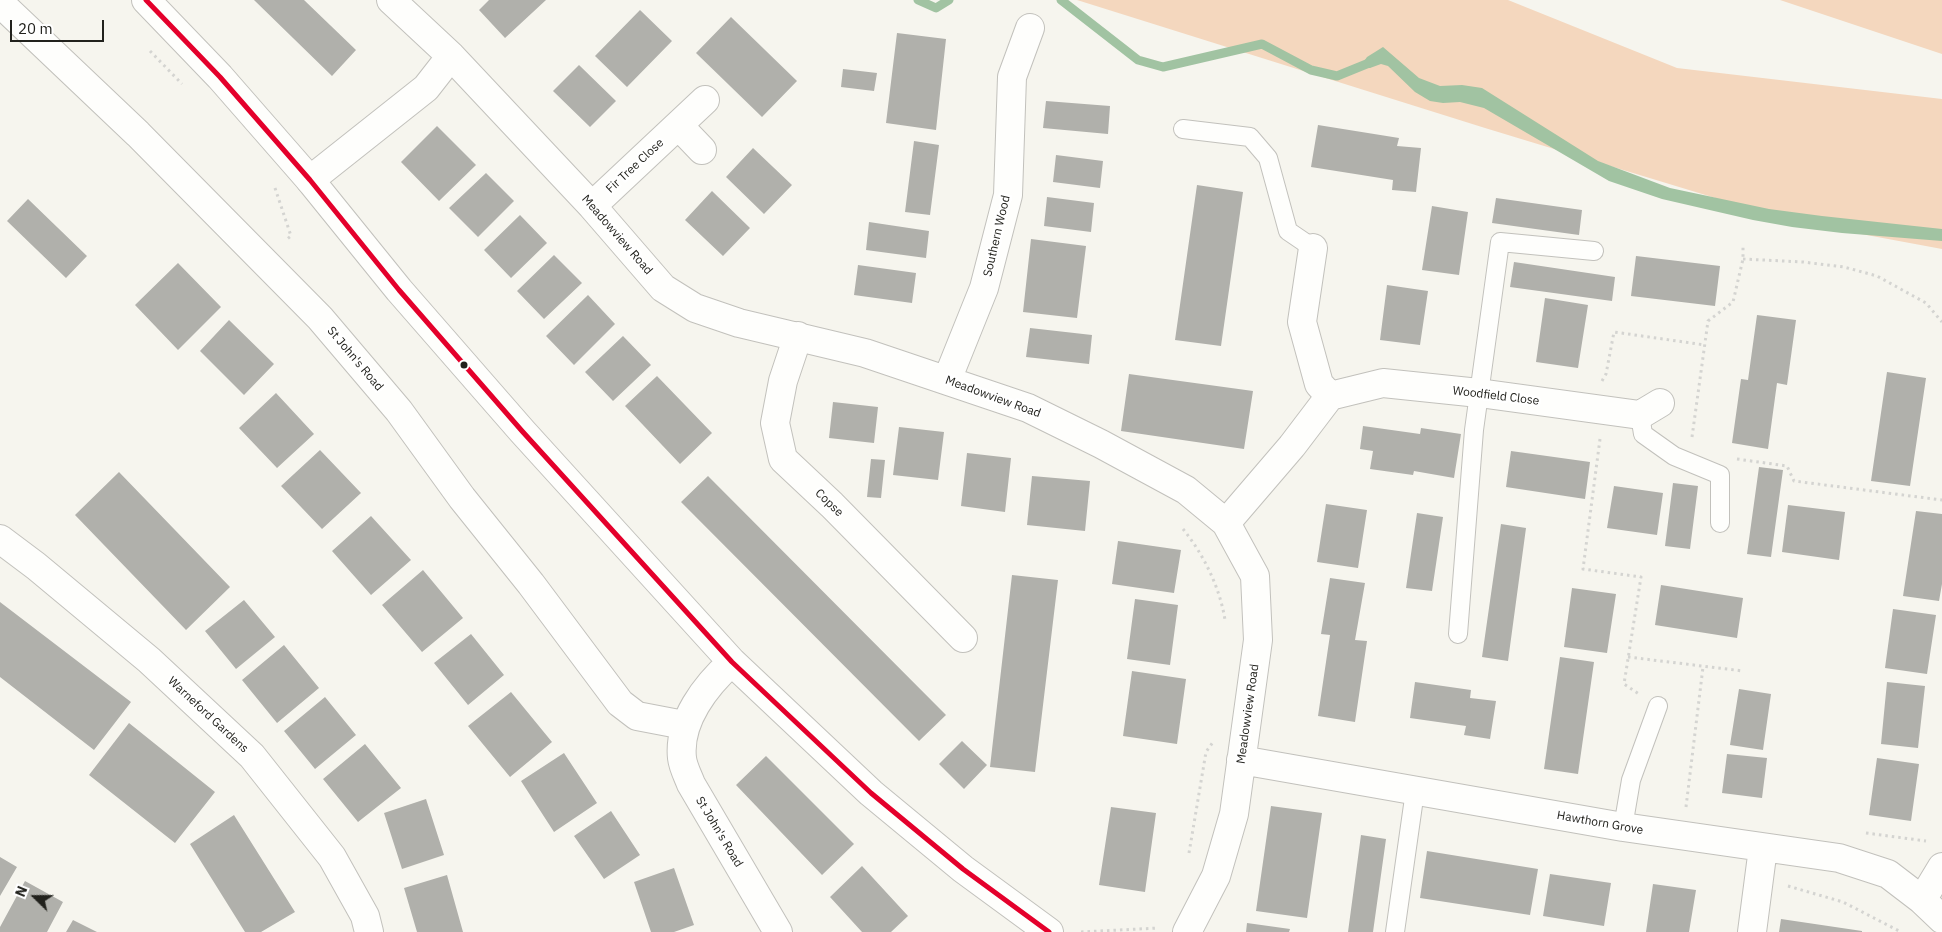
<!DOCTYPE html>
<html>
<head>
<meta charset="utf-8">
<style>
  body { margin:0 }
  #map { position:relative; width:1942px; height:932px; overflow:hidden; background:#f6f5ee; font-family:"IBM Plex Sans",sans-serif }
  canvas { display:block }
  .north { position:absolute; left:10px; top:872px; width:50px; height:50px; -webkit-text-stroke:4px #fff; paint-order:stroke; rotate:292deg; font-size:14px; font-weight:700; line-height:20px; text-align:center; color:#22221d }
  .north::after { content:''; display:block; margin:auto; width:18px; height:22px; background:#22221d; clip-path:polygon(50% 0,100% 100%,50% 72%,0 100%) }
  .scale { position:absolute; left:10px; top:20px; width:94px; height:22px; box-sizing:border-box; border:2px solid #22221d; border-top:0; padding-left:6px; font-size:15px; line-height:18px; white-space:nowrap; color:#22221d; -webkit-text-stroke:4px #fff; paint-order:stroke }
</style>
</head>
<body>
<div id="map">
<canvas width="1942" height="932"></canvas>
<div class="north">N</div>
<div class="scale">20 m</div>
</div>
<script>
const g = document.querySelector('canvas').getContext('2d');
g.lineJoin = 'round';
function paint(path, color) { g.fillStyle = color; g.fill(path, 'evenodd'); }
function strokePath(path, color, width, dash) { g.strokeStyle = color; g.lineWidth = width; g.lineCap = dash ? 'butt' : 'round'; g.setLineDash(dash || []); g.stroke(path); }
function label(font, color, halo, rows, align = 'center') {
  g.font = font + ' "IBM Plex Sans",sans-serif'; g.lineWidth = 5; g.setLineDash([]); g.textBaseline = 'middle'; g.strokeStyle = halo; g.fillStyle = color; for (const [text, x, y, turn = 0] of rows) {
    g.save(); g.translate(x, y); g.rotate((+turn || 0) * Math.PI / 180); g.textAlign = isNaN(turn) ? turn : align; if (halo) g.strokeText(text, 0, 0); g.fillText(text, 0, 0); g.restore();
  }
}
paint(new Path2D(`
  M1077,0H1508L1677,68L1942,99V249L1791,221L1485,128Z
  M1780,0H1942V54Z`), '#f4d7be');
paint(new Path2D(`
  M1383,47L1419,78L1440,86L1462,85L1482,88L1598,161L1670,188L1769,209L1822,216L1942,229V241L1842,233L1792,227L1753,220L1662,199L1609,181L1484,108L1460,102L1443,103L1430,101L1415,92L1388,66L1381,64L1370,68L1360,67L1367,57Z`), '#a1c3a2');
strokePath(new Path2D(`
  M918,0L936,8L949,0
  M1061,0L1138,60L1163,67L1262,44L1311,70L1337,76L1369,63`), '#a1c3a2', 9);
paint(new Path2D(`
  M254,0H304L356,50L332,76Z
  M489,0H546L505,38L479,10Z
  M640,10L672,41L627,87L595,56Z
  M731,17L797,81L762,117L696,53Z
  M897,33L946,39L936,130L886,123Z
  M579,65L616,101L590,127L553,91Z
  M843,69L877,73L874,91L841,87Z
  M1046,101L1110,106L1108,134L1043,128Z
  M1318,125L1399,138L1397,146L1421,148L1416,192L1392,190L1393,180L1311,167Z
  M437,126L476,165L439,201L401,162Z
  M914,141L939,145L930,215L905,212Z
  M753,148L792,185L764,214L726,177Z
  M1056,155L1103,161L1100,188L1053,182Z
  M486,173L514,201L478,237L449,208Z
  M1197,185L1243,192L1221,346L1175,340Z
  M712,191L750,228L723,256L685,220Z
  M1047,197L1094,203L1091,232L1044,226Z
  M1496,198L1582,210L1579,235L1492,223Z
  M28,199L87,256L66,278L7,221Z
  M1432,206L1468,212L1459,275L1422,270Z
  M520,215L547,243L511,278L484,250Z
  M869,222L929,231L926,258L866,250Z
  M1031,239L1086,246L1077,318L1023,312Z
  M554,255L582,283L544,319L517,291Z
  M1636,256L1720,266L1715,306L1631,296Z
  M1514,262L1615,277L1612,301L1510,287Z
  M178,263L221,307L178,350L135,305Z
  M858,265L916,273L912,303L854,295Z
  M1387,285L1428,291L1420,345L1380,340Z
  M588,295L615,324L574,365L546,336Z
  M1545,298L1588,305L1578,368L1536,362Z
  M1757,315L1796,320L1787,385L1777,383L1768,449L1732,443L1741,379L1748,380Z
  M229,320L274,364L244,395L200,351Z
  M1030,328L1092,335L1089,364L1026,357Z
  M623,336L651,365L613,401L585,372Z
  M1887,372L1926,378L1910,486L1871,481Z
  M1129,374L1253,391L1244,449L1121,431Z
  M657,376L712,433L680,464L625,406Z
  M276,393L314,434L277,468L239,428Z
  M833,402L878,407L874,443L829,438Z
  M1363,426L1420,434L1421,428L1461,434L1454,478L1414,471L1413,475L1370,469L1373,451L1360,449Z
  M899,427L944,432L938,480L893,475Z
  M320,450L361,493L322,529L281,486Z
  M1511,451L1590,462L1585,499L1506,487Z
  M967,453L1011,458L1005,512L961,506Z
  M871,459L885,460L881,498L867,497Z
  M1759,467L1783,470L1771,557L1747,554Z
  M119,472L230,587L186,630L75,515Z
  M708,476L946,715L919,741L681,502Z
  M1032,476L1090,481L1085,531L1027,525Z
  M1673,483L1698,486L1690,549L1665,546Z
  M1614,486L1663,493L1657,535L1607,528Z
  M1326,504L1367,510L1358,568L1317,562Z
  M1788,505L1845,512L1839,560L1782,552Z
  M1916,511L1942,514V584L1939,601L1903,596Z
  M1417,513L1443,517L1432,591L1406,588Z
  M371,516L411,560L371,595L332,551Z
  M1501,524L1526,528L1508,661L1482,657Z
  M1118,541L1181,550L1174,593L1112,584Z
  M423,570L463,618L422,652L382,605Z
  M1012,575L1058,580L1035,772L990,767Z
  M1330,578L1365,583L1355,640L1367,641L1355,722L1318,716L1330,635L1321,634Z
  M1661,585L1743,598L1737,638L1655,625Z
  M1572,588L1616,594L1607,653L1564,647Z
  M1135,599L1178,605L1170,665L1127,659Z
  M244,600L275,637L236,669L205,631Z
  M0,602L131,702L94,750L0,677Z
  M1893,609L1936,615L1927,674L1885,668Z
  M471,634L504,675L468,705L434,663Z
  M284,645L319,688L277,723L242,680Z
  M1560,657L1594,662L1578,774L1544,769Z
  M1132,671L1186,679L1177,744L1123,736Z
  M1415,682L1471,690L1470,698L1496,701L1490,739L1464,735L1466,726L1410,718Z
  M1887,682L1925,686L1918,748L1881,744Z
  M1739,689L1771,694L1763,750L1730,745Z
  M511,692L552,742L510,777L468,726Z
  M325,697L356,735L315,769L284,731Z
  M129,723L215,792L175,843L89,775Z
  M962,741L987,765L964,789L939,764Z
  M365,744L401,788L358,822L323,779Z
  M564,753L597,803L554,832L521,781Z
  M1727,754L1767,758L1762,798L1722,793Z
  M766,756L854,844L822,875L736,785Z
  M1877,758L1919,764L1911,821L1869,815Z
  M426,799L444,855L402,869L384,813Z
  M1271,806L1322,813L1307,918L1256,911Z
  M1111,807L1156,813L1145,892L1099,885Z
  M611,811L640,855L604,879L574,836Z
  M234,815L295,912L261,932H245L190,844Z
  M1361,835L1386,839L1373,932H1348Z
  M1427,851L1538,869L1530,915L1420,898Z
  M0,857L17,867L0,896Z
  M862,866L908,916L891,932H862L830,897Z
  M674,868L694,925L674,932H651L634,882Z
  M1550,874L1611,883L1604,926L1543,916Z
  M447,875L463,932H417L404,888Z
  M25,881L63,902L47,932H0V927Z
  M1653,884L1696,890L1689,932H1646Z
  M1781,919L1862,931V932H1779Z
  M73,920L97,932H66Z
  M1247,923L1290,929L1289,932H1246Z`), '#b0b0ab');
const lane = new Path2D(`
  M1183,129L1250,137L1268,158L1288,231L1313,248
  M1640,415L1643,434L1674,456L1720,475V523
  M1458,634L1474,430L1500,242L1594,251
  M1623,827L1631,780L1658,706
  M1395,932L1415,791`);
const street = new Path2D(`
  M391,0L451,56L592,206L663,288L695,308L739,323L865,353L1028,408L1101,444L1186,490L1226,523L1255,576L1258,640L1234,814L1216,876L1187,932
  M0,3L138,134L320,318L399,411L462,498L531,584L620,703L637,716L684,725
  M679,126L702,150
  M310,180L426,88L451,56
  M592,206L705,100
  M1313,248L1302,322L1319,384L1330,396
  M798,336L783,381L775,423L783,459L832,505L963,638
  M947,380L984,288L1008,195L1012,77L1030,28
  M1226,523L1292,446L1330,396L1383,383L1479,393L1640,415L1660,403
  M0,539L36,566L149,660L252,756L332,857L365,916L369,932
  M1241,760L1623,827L1839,858L1888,874L1922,900L1942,919
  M1922,900L1942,867
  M1752,932L1763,848`);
const secondary = new Path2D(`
  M146,0L220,77L310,180L399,290L522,431L732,662L871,793L963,869L1049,932
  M732,662C706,685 678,721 682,758C683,767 688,776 691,784L778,932`);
strokePath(lane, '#c2c1bc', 20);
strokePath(street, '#c2c1bc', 30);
strokePath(secondary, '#c2c1bc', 30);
strokePath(new Path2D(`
  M150,51L182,84
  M275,188L291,236L286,240
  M1743,259L1803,262L1844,267L1877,276L1926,303L1942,322
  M1602,381L1606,374L1614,332L1705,345
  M1692,437L1708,321L1733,302L1743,259V247
  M1600,439L1583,569L1641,577L1624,684L1639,694
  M1737,459L1787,466L1794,481L1942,500
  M1183,529C1204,555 1220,588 1225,620
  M1628,657L1743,671
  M1686,807L1703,667
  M1866,833L1926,841
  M1189,853L1206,752L1213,742
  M1788,886L1843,902L1901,932
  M1081,932L1158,928`), '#d4d4d1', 3, [2.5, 4]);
strokePath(lane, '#fefefc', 18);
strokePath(street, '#fefefc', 28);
strokePath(secondary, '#fefefc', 28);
strokePath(new Path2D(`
  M146,0L220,77L310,180L399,290L522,431L732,662L871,793L963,869L1049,932`), '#e4002b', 5);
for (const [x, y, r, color] of [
  [464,365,4.5,"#22221d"]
]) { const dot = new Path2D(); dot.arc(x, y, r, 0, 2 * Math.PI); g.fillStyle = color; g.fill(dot); strokePath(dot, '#fff', 2); }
label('12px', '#22221d', '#fff', [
  ["Fir Tree Close",635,166,-43],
  ["Meadowview Road",617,235,49],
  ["Southern Wood",997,236,-77],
  ["St John's Road",355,359,50],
  ["Woodfield Close",1496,396,7],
  ["Meadowview Road",993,397,20],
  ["Copse",829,503,44],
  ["Meadowview Road",1248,714,-82],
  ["Warneford Gardens",208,715,43],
  ["Hawthorn Grove",1600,823,10],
  ["St John's Road",719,832,59]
]);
</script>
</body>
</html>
